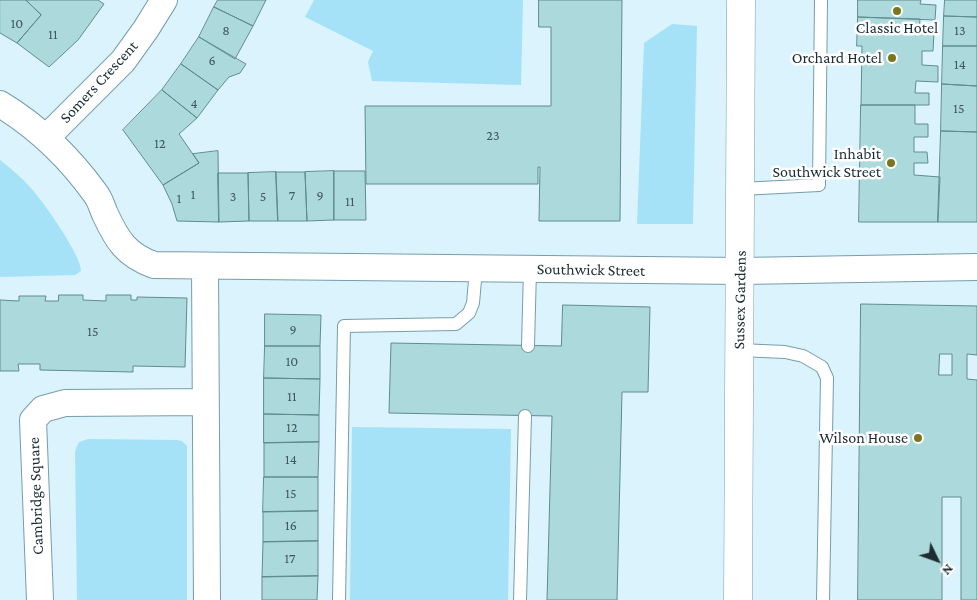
<!DOCTYPE html>
<html>
<head>
<meta charset="utf-8">
<style>
  body { margin:0 }
  #map { position:relative; width:977px; height:600px; overflow:hidden; background:#daf3fc; font-family:"Crimson Pro",serif }
  canvas { display:block }
  .north { position:absolute; left:912px; top:535px; width:50px; height:50px; -webkit-text-stroke:4px #fff; paint-order:stroke; rotate:132deg; font-size:14px; font-weight:700; line-height:20px; text-align:center; color:#1d2d33 }
  .north::after { content:''; display:block; margin:auto; width:18px; height:22px; background:#1d2d33; clip-path:polygon(50% 0,100% 100%,50% 72%,0 100%) }
</style>
</head>
<body>
<div id="map">
<canvas width="977" height="600"></canvas>
<div class="north">N</div>
</div>
<script>
const g = document.querySelector('canvas').getContext('2d');
g.lineJoin = 'round';
function paint(path, color) { g.fillStyle = color; g.fill(path, 'evenodd'); }
function strokePath(path, color, width, dash) { g.strokeStyle = color; g.lineWidth = width; g.lineCap = dash ? 'butt' : 'round'; g.setLineDash(dash || []); g.stroke(path); }
function label(font, color, halo, rows, align = 'center') {
  g.font = font + ' "Crimson Pro",serif'; g.lineWidth = 5; g.setLineDash([]); g.textBaseline = 'middle'; g.strokeStyle = halo; g.fillStyle = color; for (const [text, x, y, turn = 0] of rows) {
    g.save(); g.translate(x, y); g.rotate((+turn || 0) * Math.PI / 180); g.textAlign = isNaN(turn) ? turn : align; if (halo) g.strokeText(text, 0, 0); g.fillText(text, 0, 0); g.restore();
  }
}
paint(new Path2D(`
  M314,0H523L521,85L372,81L368,62L373,51L305,17Z
  M672,24L697,26L693,224H637L644,43Z
  M0,160C10,168 20,176 29,186C41,198 82,256 81,271L75,275L0,277Z
  M352,427L511,429L508,600H350Z
  M88,439L177,440L182,441L187,446V600H77L75,451L79,442Z`), '#a5e2f8');
const building = new Path2D(`
  M0,0H26L41,15L17,43L0,33Z
  M26,0H98L104,4L78,40L49,67L17,43L41,15Z
  M218,0H266L253,26L214,7Z
  M539,0H622L620,221H539L540,167H538V184H366L365,106H551V27H539Z
  M858,0H921L920,4L936,5L935,20L858,17Z
  M945,0H977V17L944,16Z
  M214,7L253,26L235,59L199,37Z
  M944,16L977,17V46H943Z
  M858,17L920,19L919,33H934L933,51H922V65L938,66V82L916,81L915,93H929V105H861L862,46H857Z
  M199,37L246,64L240,73L229,77L218,90L181,64Z
  M943,46H977V86L942,84Z
  M181,64L218,90L197,118L162,90Z
  M942,84L977,86V132L941,131Z
  M162,90L197,118L179,134L199,163L163,185L123,130Z
  M861,105H915V124H928V137H914V152H927L928,163H914V175L940,177L938,222H859Z
  M941,131L977,132V222H938Z
  M218,151L219,222L177,221L172,204L163,185L199,163L193,154Z
  M334,171H365L366,220H334Z
  M334,171V220L307,221L305,172Z
  M276,172H305L307,221H278Z
  M276,172L278,221H249L248,173Z
  M218,173H248L249,221L219,222Z
  M59,295H83V300L106,301V295H131V300H137V297L187,298L185,367L133,366V372L40,370V364H18L19,371H0V300L19,301V296H46L45,301H58Z
  M861,304L977,306V355L967,354V379L977,380V600H961V497H942V600H858ZM940,354H952V375H939Z
  M563,305L650,307L648,392H622L617,600H547L552,416L389,413L391,343L561,346Z
  M265,314L321,315L320,346H265Z
  M265,346H320V379L264,378Z
  M264,378L320,379L319,415L264,414Z
  M264,414L319,415V442L264,443Z
  M319,442L318,477H264V443Z
  M264,477H318V511L263,512Z
  M318,511V541L263,542V512Z
  M318,541V576L262,577L263,542Z
  M318,576L317,600H262V577Z`);
paint(building, '#acd9db');
strokePath(building, '#618c8e', 1);
const service = new Path2D(`
  M741,189L819,185L821,0
  M528,346L530,269
  M739,350L785,352L803,356L822,367L827,378L823,600
  M339,600L344,326L456,324L469,313L473,303L476,269
  M520,600L525,416`);
const minor = new Path2D(`
  M0,104C38,127 69,157 95,193C100,199 102,207 105,214C117,240 126,255 154,265L741,271L977,267
  M47,137L123,61L146,29L164,0
  M205,266L207,600
  M40,600L33,420L43,409L65,403L205,402`);
const primary = new Path2D(`
  M738,600L741,0`);
strokePath(service, '#779dab', 14);
strokePath(minor, '#779dab', 28);
strokePath(primary, '#779dab', 29);
strokePath(service, '#fff', 12);
strokePath(minor, '#fff', 26);
strokePath(primary, '#fff', 28);
for (const [x, y, r, color] of [
  [897,11,5,"#79771e"],
  [892,58,5,"#79771e"],
  [891,163,5,"#79771e"],
  [918,438,5,"#79771e"]
]) { const dot = new Path2D(); dot.arc(x, y, r, 0, 2 * Math.PI); g.fillStyle = color; g.fill(dot); strokePath(dot, '#fff', 2); }
label('14px', '#41585d', null, [
  ["10",17,24],
  ["8",226,31],
  ["13",960,31],
  ["11",53,35],
  ["6",212,61],
  ["14",960,65],
  ["4",194,104],
  ["15",959,109],
  ["23",493,136],
  ["12",160,144],
  ["1",193,195],
  ["7",292,196],
  ["9",320,196],
  ["3",233,197],
  ["5",263,197],
  ["1",179,199],
  ["11",350,202],
  ["9",293,330],
  ["15",93,332],
  ["10",292,362],
  ["11",292,397],
  ["12",292,428],
  ["14",291,460],
  ["15",291,494],
  ["16",291,526],
  ["17",290,559]
]);
label('16px', '#1d2d33', '#fff', [
  ["Classic Hotel",897,28,"center"],
  ["Orchard Hotel",882,58],
  ["Inhabit",881,154],
  ["Southwick Street",881,172],
  ["Wilson House",908,438]
], 'right');
label('16px', '#1d2d33', '#fff', [
  ["Somers Crescent",99,82,-47],
  ["Southwick Street",591,270,1],
  ["Sussex Gardens",740,300,-89],
  ["Cambridge Square",36,496,-92]
]);
</script>
</body>
</html>
